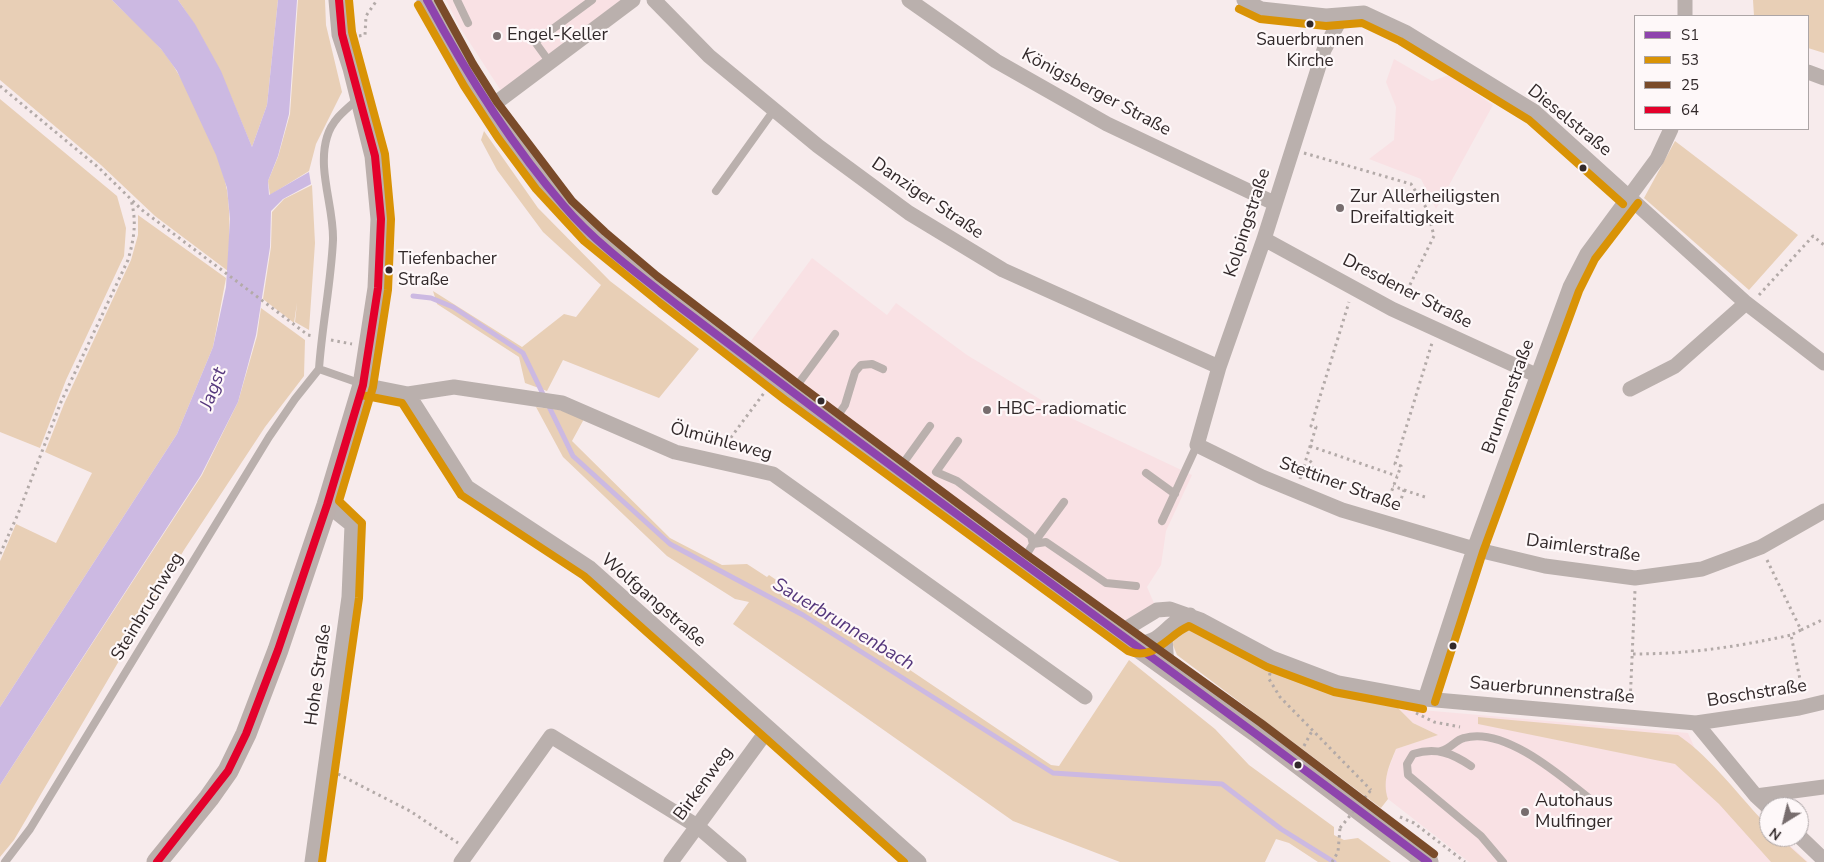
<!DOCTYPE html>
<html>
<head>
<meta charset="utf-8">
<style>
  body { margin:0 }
  #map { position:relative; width:1824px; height:862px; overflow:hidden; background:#f7ebec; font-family:"Nunito Sans",sans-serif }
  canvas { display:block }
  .legend { position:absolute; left:1634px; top:15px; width:175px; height:115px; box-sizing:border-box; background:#fef8f9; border:1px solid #aca5a6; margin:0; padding:6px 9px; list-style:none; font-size:15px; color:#32292a }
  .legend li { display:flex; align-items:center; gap:10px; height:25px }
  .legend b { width:25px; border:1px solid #aca5a6 }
  .north { position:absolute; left:1759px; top:797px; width:50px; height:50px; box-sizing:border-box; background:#fef8f9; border:1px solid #aca5a6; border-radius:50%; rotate:216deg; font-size:14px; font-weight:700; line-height:20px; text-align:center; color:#32292a }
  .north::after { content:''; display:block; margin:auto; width:18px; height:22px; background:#776d6e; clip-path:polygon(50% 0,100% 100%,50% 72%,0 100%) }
</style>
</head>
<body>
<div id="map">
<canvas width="1824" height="862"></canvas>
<ul class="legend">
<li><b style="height:6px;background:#8e44ad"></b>S1</li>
<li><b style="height:6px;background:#d99306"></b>53</li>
<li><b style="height:6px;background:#7a4b2a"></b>25</li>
<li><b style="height:6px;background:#e4002b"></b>64</li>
</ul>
<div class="north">N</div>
</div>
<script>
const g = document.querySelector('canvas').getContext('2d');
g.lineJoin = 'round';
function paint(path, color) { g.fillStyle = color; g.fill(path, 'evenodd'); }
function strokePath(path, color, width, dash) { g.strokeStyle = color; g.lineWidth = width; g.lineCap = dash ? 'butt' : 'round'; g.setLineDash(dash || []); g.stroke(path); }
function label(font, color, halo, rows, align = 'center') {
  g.font = font + ' "Nunito Sans",sans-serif'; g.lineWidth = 4.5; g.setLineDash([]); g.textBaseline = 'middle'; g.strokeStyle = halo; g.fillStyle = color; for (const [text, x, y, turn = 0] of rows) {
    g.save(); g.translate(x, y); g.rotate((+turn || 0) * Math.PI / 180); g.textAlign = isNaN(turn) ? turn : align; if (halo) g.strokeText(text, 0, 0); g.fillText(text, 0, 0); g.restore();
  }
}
paint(new Path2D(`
  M446,0H633L505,97L459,26Z
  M1394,59L1432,81L1449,75L1493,105L1436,209L1421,179L1369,159L1394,140L1396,107L1386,82Z
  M812,258L887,315L896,303L967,355L1071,418L1192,475L1166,531L1161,565L1147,587L1157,610L1134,635L748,345Z
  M1398,708L1688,733L1701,762L1769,826V837H1781L1808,862H1469L1388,799L1384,788L1387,773L1396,749L1437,735L1413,723Z`), '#f9e1e4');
paint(new Path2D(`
  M0,0H112C128,16 146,31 161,49C184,75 222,156 227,190C231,217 229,244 228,271L155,216L101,165L0,80Z
  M178,0H278L267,105L252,147C231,96 211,46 178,0Z
  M298,0H325L326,25L342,92L316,144L309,171L270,195L268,181L278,157L290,114Z
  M1753,0H1824V53L1808,48V16H1754Z
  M0,99L117,196L126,228L124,256L66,380L40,448L0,432Z
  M484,131L538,208L610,281L699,349L659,398L563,360L547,391L525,383L519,357L437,304L433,291L522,347L564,314L576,317L601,285L543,232L497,170L481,140Z
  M1675,141L1798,235L1749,290L1644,198Z
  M312,185L315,243L309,330L295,322L297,303L294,323L263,299L271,247L272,212L284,199Z
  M138,215L226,278L213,347L177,434L0,707V561L16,524L56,543L92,473L45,452L64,404L131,260L138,235Z
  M261,308L305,340L304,376L265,427L184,550L14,840L0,857V785L202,475L238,402L257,336Z
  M536,407L560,410L584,419L572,441L670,538L722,565L747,564L767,577L769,575L1051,765L1059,766L1129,660L1215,729L1249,765L1334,827V835L1344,840L1358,838L1391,862H1318L1289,843L1276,839L1265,862H1120L1013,821L733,624L749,602L735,599L667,556L563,457Z
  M1180,618L1272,658L1399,696L1398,708L1413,723L1438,735L1396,749C1389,766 1382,781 1388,799L1381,808L1177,655L1173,645L1174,622Z
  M1478,717L1678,735C1713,759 1739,797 1769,827V837H1779L1807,862H1771L1719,804L1675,764L1478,724Z`), '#e8cfb6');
paint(new Path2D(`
  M112,0H178L195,24L221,71L252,147L267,105L278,0H297L289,114L278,156L268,181L269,195L309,172L311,184L283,199L271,211L270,247L256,335L238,402L201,475L0,785V707L177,434L213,347L226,287L230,219L227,188L216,155L177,71L161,49Z`), '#ccb9e2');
strokePath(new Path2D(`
  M413,296L431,298L453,307L523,353L573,456L670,544L803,615L1053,773L1222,784L1281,829L1334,862`), '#ccb9e2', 5);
strokePath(new Path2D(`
  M359,36L365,35L366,16L377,0
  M0,86L99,168L142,210L308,335L313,336
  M1304,153L1411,184L1427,209L1434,236L1403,299
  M1759,295L1813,236L1824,245
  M331,340L352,344
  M1310,446L1397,476
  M723,448L764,393
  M1302,474L1311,472L1313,464L1307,458
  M1300,479L1316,427L1311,426L1349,302
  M1404,490L1428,498
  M1386,507L1400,503L1404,490L1393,486
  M1385,509L1401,466L1395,464L1432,343
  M0,554L18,514L61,402L128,260C134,239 137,222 131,200
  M1767,560L1801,630L1791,635L1803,694
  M1801,630L1824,619
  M1633,654C1689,654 1736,647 1791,635
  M1270,673L1269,679L1280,697L1371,790
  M1630,704L1635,590
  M1416,713L1434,722L1460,727
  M1304,746L1312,731
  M338,774L410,811L458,843
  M1400,817L1414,823L1465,862
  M1332,862L1338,852L1340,828`), '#b3aaa8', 3, [2.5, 4]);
strokePath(new Path2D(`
  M457,0L468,23
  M551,64L535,42L592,0
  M716,191L774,110
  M319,369C322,325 331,283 333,240C334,207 317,170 327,137C332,120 345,110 358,99
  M319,369L362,384
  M793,391L835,334
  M834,421L845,405L855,372L861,365L872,364L883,369
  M958,441L936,472L957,481L1031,536L1033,544L1022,562
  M899,469L930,426
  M1146,473L1175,494
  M1064,502L1033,544L1046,542L1106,583L1136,586
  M1162,521L1197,445
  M1441,751C1451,749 1455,740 1464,738C1504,726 1561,776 1590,799
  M1471,766C1452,753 1436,747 1413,754L1407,764L1408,775L1481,836L1503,862
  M5,862L30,829L269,437L295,399L319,369`), '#bab0ad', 8);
strokePath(new Path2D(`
  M654,0L709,56L818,146L909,213L1003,270L1219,367
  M909,0L996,61L1107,124L1274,203
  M1244,0L1261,9L1326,16L1364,13L1405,32L1535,112L1746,303L1824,363
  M1685,0V16
  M1342,16L1324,50L1264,239L1219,367L1197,445L1262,477L1342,510L1474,549L1545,566L1635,578L1702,569L1761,547L1824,511
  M1808,72L1824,78
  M489,108L633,0
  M1264,239L1392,309L1536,375
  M363,385L408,394L467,487L590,568L919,862
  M1630,389L1675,366L1746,303
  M408,394L454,387L562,403L675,452L773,474L1085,697
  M1119,633L1157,610L1170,609L1201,620L1272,658L1338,683L1425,699L1696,723L1756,796L1769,808
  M1134,641V643C1162,646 1166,621 1190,615
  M1167,668L1165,637L1168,629
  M1425,699L1474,549L1570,287L1587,254L1657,159L1671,129
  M1696,723L1799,708L1824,702
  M1756,796L1824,787
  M1799,836L1824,860
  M312,862L349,597L352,525L327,505
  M461,862L551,736L697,826L739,862
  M671,862L769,728`), '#bab0ad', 15);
strokePath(new Path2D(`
  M427,0L464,69L489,108L565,208L598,239L651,284L792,392L1021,563L1255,731L1428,862
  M157,862L209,798L228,771L246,734L278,650L327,505L363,385L378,288L381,219L375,156L353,68L342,34L339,0`), '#bbafac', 21);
strokePath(new Path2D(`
  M1340,828L1371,790`), '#b3aaa8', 3, [2.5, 4]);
strokePath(new Path2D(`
  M427,0C466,73 509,142 564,206C595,243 642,277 680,307C732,346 783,385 835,424C1032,571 1232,714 1428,862`), '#8e44ad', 8);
strokePath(new Path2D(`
  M418,5L464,86L498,138L536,189L584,241L660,303L785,400L1128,651C1154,662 1169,634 1189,626L1267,667L1334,692L1423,709
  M1239,9L1260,19L1326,26L1362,23L1400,41L1529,120L1623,204
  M361,395L402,403L461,495L584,576L904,862
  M1435,702L1483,552L1579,291L1595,259L1638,203
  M322,862L359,598L362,523L339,501L373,387L388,290L391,219L385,154L352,32L349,0`), '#d99306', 8);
strokePath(new Path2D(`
  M438,0L473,64L497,102L572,201L605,232L657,276L798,384L1027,555L1261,723L1434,854`), '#7a4b2a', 8);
strokePath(new Path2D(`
  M157,862L228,771L246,734L278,650L327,505L363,385L378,288L381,219L375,156L342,34L339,0`), '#e4002b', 8);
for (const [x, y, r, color] of [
  [1310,24,4.5,"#32292a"],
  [497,36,5,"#776d6e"],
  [1583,168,4.5,"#32292a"],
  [1340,208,5,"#776d6e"],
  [389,270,4.5,"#32292a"],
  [821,401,4.5,"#32292a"],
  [987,410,5,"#776d6e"],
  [1453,646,4.5,"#32292a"],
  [1298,765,4.5,"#32292a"],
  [1525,812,5,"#776d6e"]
]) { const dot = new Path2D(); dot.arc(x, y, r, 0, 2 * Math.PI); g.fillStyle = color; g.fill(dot); strokePath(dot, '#fef8f9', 2); }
label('17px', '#32292a', '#fef8f9', [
  ["Sauerbrunnen",1310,41],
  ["Kirche",1310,62],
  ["Tiefenbacher",398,260,"left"],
  ["Straße",398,281,"left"]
]);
label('18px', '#32292a', '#fef8f9', [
  ["Engel-Keller",507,36],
  ["Zur Allerheiligsten",1350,198],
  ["Dreifaltigkeit",1350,219],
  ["HBC-radiomatic",997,410],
  ["Autohaus",1535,802],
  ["Mulfinger",1535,823]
], 'left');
label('18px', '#32292a', '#fef8f9', [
  ["Königsberger Straße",1096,93,28],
  ["Dieselstraße",1569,121,39],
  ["Danziger Straße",927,199,34],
  ["Kolpingstraße",1248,223,-72],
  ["Dresdener Straße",1407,292,27],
  ["Brunnenstraße",1509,397,-70],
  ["Ölmühleweg",721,442,15],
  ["Stettiner Straße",1340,485,20],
  ["Daimlerstraße",1583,549,8],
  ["Wolfgangstraße",653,601,41],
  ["Steinbruchweg",148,607,-59],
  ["Hohe Straße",319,675,-82],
  ["Sauerbrunnenstraße",1552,691,5],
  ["Boschstraße",1757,694,-9],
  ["Birkenweg",704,784,-54]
]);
label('italic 19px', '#55377c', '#fef8f9', [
  ["Jagst",214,389,-70],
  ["Sauerbrunnenbach",843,625,31]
]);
</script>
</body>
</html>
